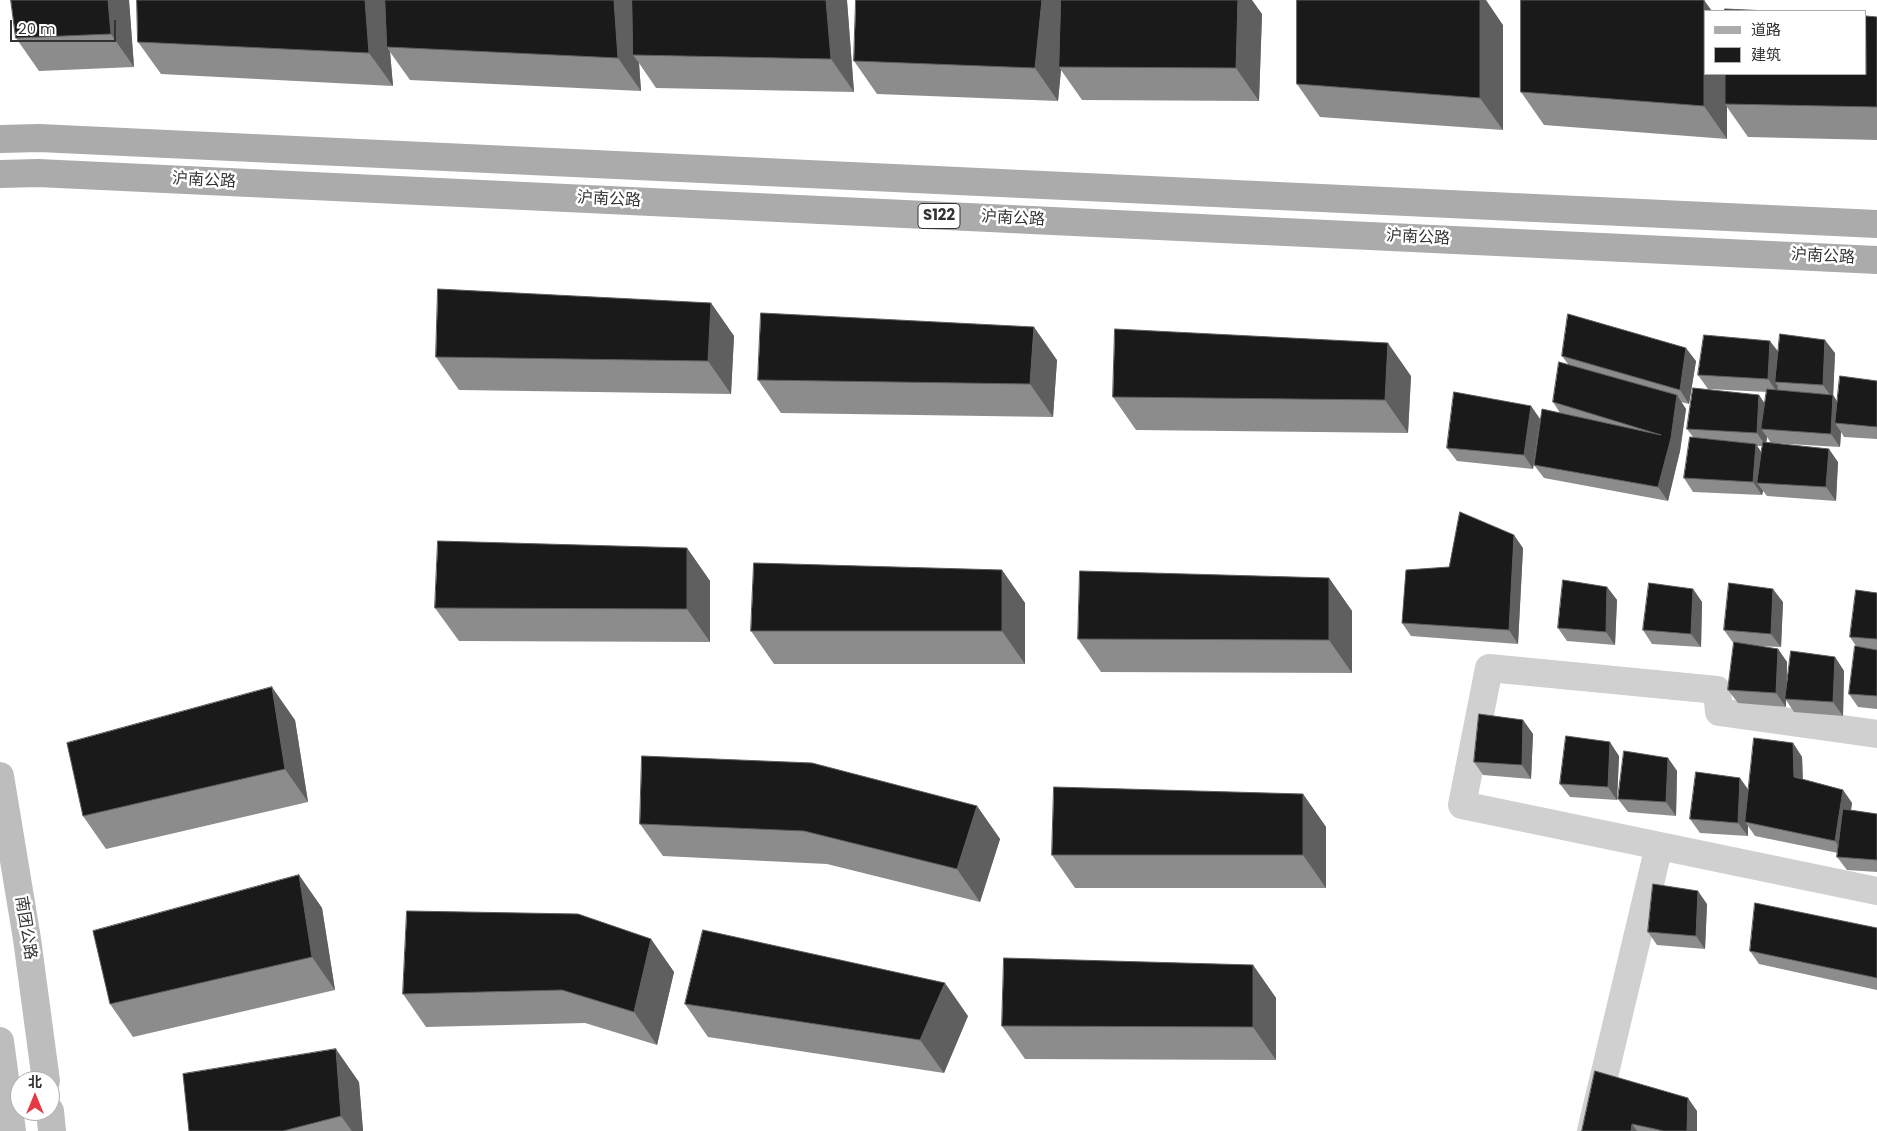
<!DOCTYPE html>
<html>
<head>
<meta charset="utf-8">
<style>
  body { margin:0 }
  #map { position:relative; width:1877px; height:1131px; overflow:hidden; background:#fff; font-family:Poppins,"Noto Sans SC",sans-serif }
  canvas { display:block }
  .legend { position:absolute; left:1704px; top:10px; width:162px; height:65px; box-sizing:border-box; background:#fff; border:1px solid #adadad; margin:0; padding:6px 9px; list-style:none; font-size:15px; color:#333 }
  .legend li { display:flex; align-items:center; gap:10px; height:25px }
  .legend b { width:25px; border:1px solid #adadad }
  .north { position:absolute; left:10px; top:1071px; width:50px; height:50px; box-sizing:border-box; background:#fff; border:1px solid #adadad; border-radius:50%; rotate:0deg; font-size:14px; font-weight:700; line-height:20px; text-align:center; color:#333 }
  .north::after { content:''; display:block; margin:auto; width:18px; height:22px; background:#e63946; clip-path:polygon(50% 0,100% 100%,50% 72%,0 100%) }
  .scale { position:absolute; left:10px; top:20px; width:106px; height:22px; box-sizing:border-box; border:2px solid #333; border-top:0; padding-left:6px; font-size:15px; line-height:18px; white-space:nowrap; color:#333; -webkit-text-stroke:4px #fff; paint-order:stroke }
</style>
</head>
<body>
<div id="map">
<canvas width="1877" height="1131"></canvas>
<ul class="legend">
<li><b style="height:6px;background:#ababab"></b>道路</li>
<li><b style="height:14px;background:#1a1a1a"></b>建筑</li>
</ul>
<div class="north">北</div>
<div class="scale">20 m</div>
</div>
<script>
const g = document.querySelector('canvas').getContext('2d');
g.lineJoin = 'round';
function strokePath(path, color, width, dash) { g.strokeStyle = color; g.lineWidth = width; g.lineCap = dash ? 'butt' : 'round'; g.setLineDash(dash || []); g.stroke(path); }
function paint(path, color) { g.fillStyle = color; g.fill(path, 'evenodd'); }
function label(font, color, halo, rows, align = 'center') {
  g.font = font + ' Poppins,"Noto Sans SC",sans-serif'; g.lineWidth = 5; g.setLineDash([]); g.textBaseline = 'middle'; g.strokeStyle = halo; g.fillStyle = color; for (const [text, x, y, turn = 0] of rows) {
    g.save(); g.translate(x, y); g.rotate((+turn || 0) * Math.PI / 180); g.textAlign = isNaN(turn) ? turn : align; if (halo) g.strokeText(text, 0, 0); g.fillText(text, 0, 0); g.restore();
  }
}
strokePath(new Path2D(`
  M1877,734L1719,712L1717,690L1489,668L1462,805L1877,891
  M1591,1131L1659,846`), '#d0d0d0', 28);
strokePath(new Path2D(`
  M0,776L27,939L46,1081
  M0,1041L12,1131
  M50,1111L52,1131`), '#bdbdbd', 28);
strokePath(new Path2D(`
  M0,139L39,138L1877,224
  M0,174L38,173L1877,260`), '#ababab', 28);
paint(new Path2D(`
  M11,0H129L134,67L39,71L16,38Z
  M137,0H847L854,92L656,88L639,63L641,91L410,80L390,52L393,86L161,74L138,42Z
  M1262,14L1259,101L1082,100L1061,70L1058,101L877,94L854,61Z
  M1877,17V140L1748,137L1727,107V139L1544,125L1521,92L1706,74Z
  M1503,25V130L1320,117L1297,84Z
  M711,303L734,336L731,394L459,390L436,357Z
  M1778,352L1835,353L1833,395L1837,402L1877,381V439L1844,437L1841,432L1840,447L1771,443L1767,437L1766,443L1838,462L1836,501L1767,496L1763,491L1762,495L1693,492L1684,478L1693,437L1687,429L1765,404L1767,392L1708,389L1698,375ZM1757,446H1763L1762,453Z
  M1562,356L1696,361L1689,404L1681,402L1686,409L1680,451L1668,501L1544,478L1534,465L1540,420L1533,469L1457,461L1447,448L1531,406L1540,419L1560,413L1553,402L1568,364Z
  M1057,360L1053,417L781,413L758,380Z
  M1411,376L1408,433L1136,430L1113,397Z
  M687,548L710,581V642L459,641L435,608Z
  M1523,548L1518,644L1411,636L1402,623L1449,567Z
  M1002,570L1025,603V664H774L751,631Z
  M1329,578L1352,611V673L1101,672L1078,639Z
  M1607,587L1617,600L1615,645L1567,641L1558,628Z
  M1693,589L1702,602L1701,647L1652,644L1643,630Z
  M1877,593V709L1858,707L1849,694L1856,646L1850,637Z
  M1783,602L1781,647L1757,646L1778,649L1787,662V686L1835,657L1844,671L1843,716L1794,712L1786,700V707L1738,703L1728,690L1734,644L1724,630Z
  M295,720L308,802L106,849L83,816Z
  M1523,720L1533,734L1531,779L1483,775L1474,762Z
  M1793,743L1802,757L1803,779L1843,790L1852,803L1851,810L1877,814V872L1847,870L1837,857L1838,853L1755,836L1748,826V836L1700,833L1690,819L1749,790Z
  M1619,756L1617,800L1570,797L1560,784Z
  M1668,758L1677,771L1676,816L1628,812L1618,799Z
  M1303,794L1326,827V888H1075L1052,855Z
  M977,806L1000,839L980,902L827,864L663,856L640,824Z
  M299,875L322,908L335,990L133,1037L110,1004Z
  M1707,904L1705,949L1657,945L1648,932Z
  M1877,928V990L1759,964L1750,951Z
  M651,939L674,972L657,1045L585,1023L426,1027L403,994Z
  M1253,965L1276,998V1060L1025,1059L1002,1026Z
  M685,1004L968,1016L944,1073L708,1037Z
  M359,1082L363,1131H189Z
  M1697,1111V1131H1582Z`), '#8c8c8c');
paint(new Path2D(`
  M108,0H129L134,67L111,34Z
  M365,0H386L387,47L390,52L393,86L369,53Z
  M614,0H634L633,55L639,63L641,91L618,58Z
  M826,0H847V1L854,92L831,59Z
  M1042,0H1063L1059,67L1061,70L1058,101L1035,68Z
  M1238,0H1252L1262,14L1259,101L1236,68Z
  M1480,0H1486L1503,25V130L1480,98Z
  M1704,0L1712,11H1706V74H1727L1725,104L1727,107V139L1704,106Z
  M711,303L734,336L731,394L708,361Z
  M1034,327L1057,360L1053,417L1030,384Z
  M1825,340L1835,353L1833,399L1823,385Z
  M1770,341L1780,354L1775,382L1778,386L1777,392L1768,379Z
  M1388,343L1411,376L1408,433L1385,400Z
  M1686,348L1696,361L1689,404L1680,390Z
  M1677,395L1686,409L1680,451L1668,501L1658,487Z
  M1759,395L1768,408L1761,429L1767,437L1766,446L1757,433Z
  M1833,395L1842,409L1835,423L1841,432L1840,447L1831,434Z
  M1531,406L1540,419L1533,469L1524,455Z
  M1756,444L1765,458L1757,483L1763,491L1762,495L1753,482Z
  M1829,449L1838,462L1836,501L1826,487Z
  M1514,535L1523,548L1518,644L1509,630Z
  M687,548L710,581V642L687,609Z
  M1002,570L1025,603V664L1002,631Z
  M1329,578L1352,611V673L1329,640Z
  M1607,587L1617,600L1615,645L1606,632Z
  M1693,589L1702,602L1701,647L1691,634Z
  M1773,589L1783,602L1781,647L1771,634Z
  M1778,649L1787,662L1786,699H1785L1786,700V707L1776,693Z
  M1835,657L1844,671L1843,716L1833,702Z
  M272,687L295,720L308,802L285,769Z
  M1523,720L1533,734L1531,779L1522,765Z
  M1610,742L1619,756L1617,800L1608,787Z
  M1793,743L1802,757L1803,790L1794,777Z
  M1668,758L1677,771L1676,816L1666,802Z
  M1740,778L1750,792L1745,822L1748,826V836L1738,823Z
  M1843,790L1852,803L1844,855L1835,841Z
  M1303,794L1326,827V888L1303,855Z
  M977,806L1000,839L980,902L957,869Z
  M299,875L322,908L335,990L312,957Z
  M1698,891L1707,904L1705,949L1696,936Z
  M651,939L674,972L657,1045L634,1012Z
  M1253,965L1276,998V1060L1253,1027Z
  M945,983L968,1016L944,1073L920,1040Z
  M336,1049L359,1082L363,1131H352L341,1116Z
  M1688,1098L1697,1111V1131H1687Z
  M1632,1124L1637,1131H1631Z`), '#5f5f5f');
const building = new Path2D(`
  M11,0H108L111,34L16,38Z
  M137,0H365L369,53L138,42Z
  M385,0H614L618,58L387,47Z
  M632,0H826L831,59L633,55Z
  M856,0H1042L1035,68L854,61Z
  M1061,0H1238L1236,68L1059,67Z
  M1297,0H1480V98L1297,84Z
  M1521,0H1704V106L1521,92Z
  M1725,9L1768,11H1725Z
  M1866,16L1877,17V107L1725,104V74H1866Z
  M438,289L711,303L708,361L436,357Z
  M761,313L1034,327L1030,384L758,380Z
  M1568,314L1686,348L1680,390L1562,356Z
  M1115,329L1388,343L1385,400L1113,397Z
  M1780,334L1825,340L1823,385L1775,382Z
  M1704,335L1770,341L1768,379L1698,375Z
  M1559,362L1677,395L1671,438L1658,487L1534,465L1542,409L1661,435L1553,402Z
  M1840,376L1877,381V427L1835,423Z
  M1693,388L1759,395L1757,433L1687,429Z
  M1767,389L1833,395L1831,434L1761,429Z
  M1454,392L1531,406L1524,455L1447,448Z
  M1690,437L1756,444L1753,482L1684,478Z
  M1763,442L1829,449L1826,487L1757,483Z
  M1460,512L1514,535L1509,630L1402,623L1406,570L1449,567Z
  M438,541L687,548V609L435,608Z
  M754,563L1002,570V631H751Z
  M1080,571L1329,578V640L1078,639Z
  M1563,580L1607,587L1606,632L1558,628Z
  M1649,583L1693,589L1691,634L1643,630Z
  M1729,583L1773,589L1771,634L1724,630Z
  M1856,590L1877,593V639L1850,637Z
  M1734,642L1778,649L1776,693L1728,690Z
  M1855,646L1877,650V696L1849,694Z
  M1791,651L1835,657L1833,702L1785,699Z
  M272,687L285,769L83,816L67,743Z
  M1479,714L1523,720L1522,765L1474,762Z
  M1566,736L1610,742L1608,787L1560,784Z
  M1754,738L1793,743L1794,777L1843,790L1835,841L1745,822Z
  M1624,751L1668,758L1666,802L1618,799Z
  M642,756L812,763L977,806L957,869L804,831L640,824Z
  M1696,772L1740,778L1738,823L1690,819Z
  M1054,787L1303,794V855H1052Z
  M1843,809L1877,814V860L1837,857Z
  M299,875L312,957L110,1004L93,931Z
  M1653,884L1698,891L1696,936L1648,932Z
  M1755,903L1877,928V978L1750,951Z
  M407,911L578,914L651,939L634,1012L562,990L403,994Z
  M703,930L945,983L920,1040L685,1004Z
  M1004,958L1253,965V1027L1002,1026Z
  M336,1049L341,1116L283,1131H189L183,1074Z
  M1595,1071L1688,1098L1687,1131H1664L1632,1124L1631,1131H1582Z`);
paint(building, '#1a1a1a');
strokePath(building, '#5f5f5f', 1);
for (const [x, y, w] of [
  [939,216,42]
]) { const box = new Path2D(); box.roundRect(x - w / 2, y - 12.5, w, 25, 4); g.fillStyle = '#fff'; g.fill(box); strokePath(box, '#333', 1); }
label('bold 15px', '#333', null, [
  ["S122",939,216]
]);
label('16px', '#333', '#fff', [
  ["沪南公路",204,181,3],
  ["沪南公路",609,200,3],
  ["沪南公路",1013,219,3],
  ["沪南公路",1418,238,3],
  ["沪南公路",1823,257,3],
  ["南团公路",25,928,81]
]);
</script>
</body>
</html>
